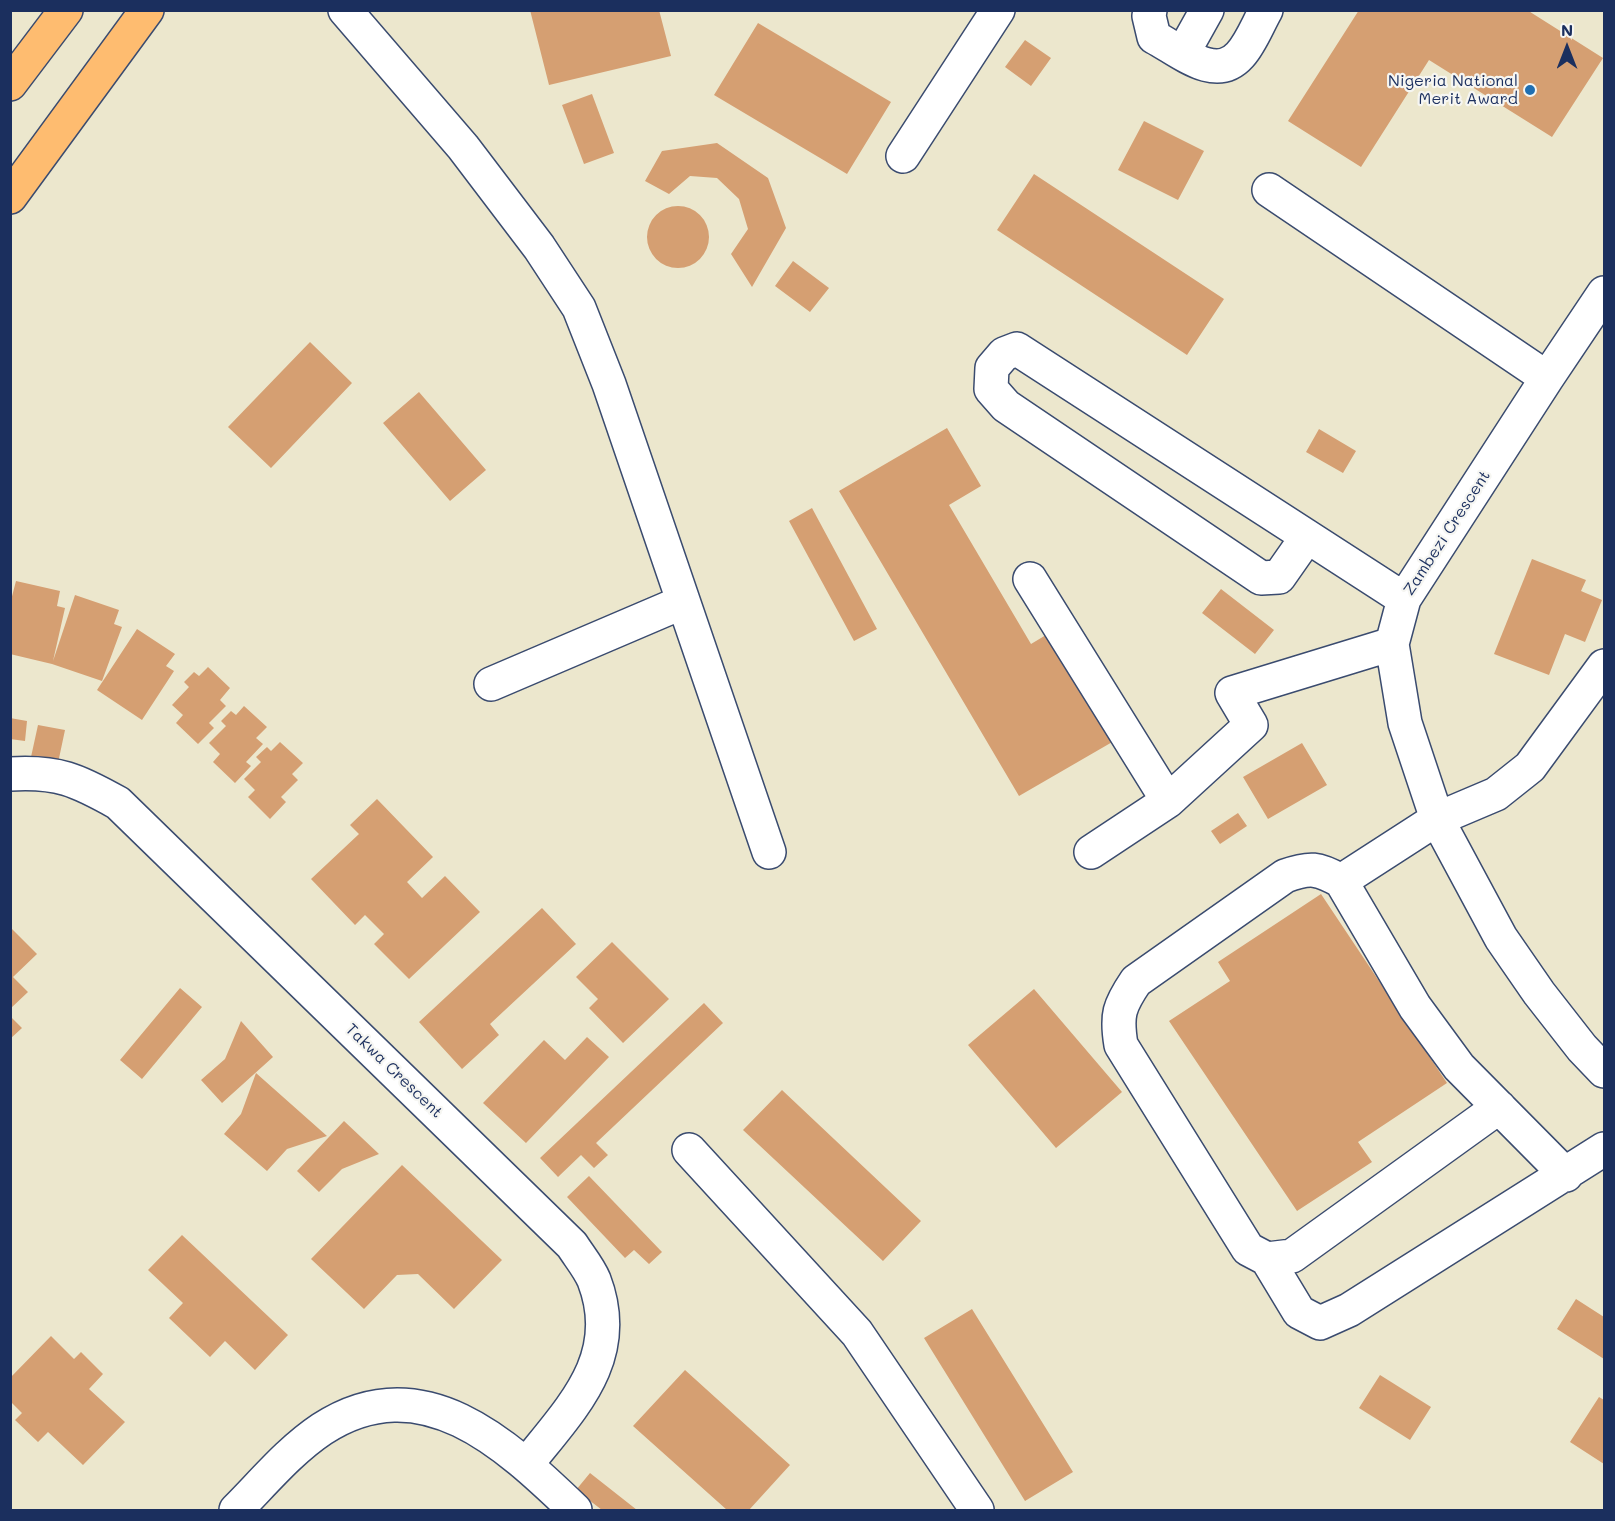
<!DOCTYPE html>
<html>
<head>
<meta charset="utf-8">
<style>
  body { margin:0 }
  #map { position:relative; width:1615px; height:1521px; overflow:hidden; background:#ece7cd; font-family:Mali,sans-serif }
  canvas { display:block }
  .frame { position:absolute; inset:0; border:12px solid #1b2f5e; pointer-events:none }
  .north { position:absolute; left:1537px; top:18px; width:60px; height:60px; -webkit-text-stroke:4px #f6f6f2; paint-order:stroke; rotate:0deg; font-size:16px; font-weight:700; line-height:24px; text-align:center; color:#1b2f5e }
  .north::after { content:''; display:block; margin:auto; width:21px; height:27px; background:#1b2f5e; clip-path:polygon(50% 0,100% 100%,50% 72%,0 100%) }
</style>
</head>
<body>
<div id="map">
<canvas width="1615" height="1521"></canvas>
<div class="frame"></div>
<div class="north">N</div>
</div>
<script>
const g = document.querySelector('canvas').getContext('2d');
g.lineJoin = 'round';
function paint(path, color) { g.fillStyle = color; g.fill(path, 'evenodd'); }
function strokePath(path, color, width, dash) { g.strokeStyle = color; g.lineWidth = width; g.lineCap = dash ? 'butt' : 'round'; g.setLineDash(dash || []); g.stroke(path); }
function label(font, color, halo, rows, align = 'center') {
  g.font = font + ' Mali,sans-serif'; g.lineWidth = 4.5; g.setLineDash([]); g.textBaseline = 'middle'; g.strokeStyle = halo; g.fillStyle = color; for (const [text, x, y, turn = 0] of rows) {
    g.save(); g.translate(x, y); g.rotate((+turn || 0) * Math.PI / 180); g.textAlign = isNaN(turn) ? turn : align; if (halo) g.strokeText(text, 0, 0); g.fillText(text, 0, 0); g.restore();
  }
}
paint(new Path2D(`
  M530,10H659L671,56L549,85Z
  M1359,10H1527L1603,58L1552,137L1429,60L1361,167L1288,121Z
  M758,23L891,102L847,174L714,95Z
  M1025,40L1051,58L1031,86L1005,67Z
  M592,94L614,153L584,164L562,105Z
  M1144,121L1204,151L1178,200L1118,170Z
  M717,143L768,178L786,228L752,287L731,254L748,229L739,199L717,178L690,176L669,194L645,181L662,151Z
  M1034,174L1224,299L1187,355L997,230Z
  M647 237a31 31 0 1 1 62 0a31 31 0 1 1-62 0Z
  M793,261L829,288L810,312L775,286Z
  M310,342L352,383L271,468L228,427Z
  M419,392L486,470L450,501L383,423Z
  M947,428L981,486L949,505L1031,644L1051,632L1114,741L1019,796L839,491Z
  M1319,429L1356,451L1343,473L1306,452Z
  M812,508L877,629L854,641L789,521Z
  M1532,559L1586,580L1581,591L1602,600L1585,642L1565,634L1549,675L1494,654Z
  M16,581L60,591L57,606L65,608L53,661L75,595L119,610L114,624L122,627L102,681L52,664L10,654V604Z
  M1221,589L1274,630L1255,654L1202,613Z
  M137,629L175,654L166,666L174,671L142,720L97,690Z
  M208,667L230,688L220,700L226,706L209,723L214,728L198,744L176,723L183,715L172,705L189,687L184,682L194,672L199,676Z
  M244,706L267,727L256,738L263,744L246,762L251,766L235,783L213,762L220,754L209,743L226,726L221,721L231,711L236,715Z
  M10,718L27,721L25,741L10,739Z
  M38,725L65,730L58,763L31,757Z
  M280,742L303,763L292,774L298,780L281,797L286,802L270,819L248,797L255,790L244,779L261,762L256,757L267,747L271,751Z
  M1302,743L1327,785L1268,819L1243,777Z
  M377,799L433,857L407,882L422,898L445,876L480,912L409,979L374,944L384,934L365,915L355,925L311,879L359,834L350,825Z
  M1238,813L1247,826L1220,844L1211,831Z
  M1321,894L1447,1083L1358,1142L1372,1162L1297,1211L1169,1021L1230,981L1218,962Z
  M542,908L576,944L490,1024L499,1035L462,1069L419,1022Z
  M10,927L37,954L13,977L28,992L10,1009Z
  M612,942L669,999L623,1043L589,1008L598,999L576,977Z
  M180,988L202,1007L142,1079L120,1060Z
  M1034,989L1122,1092L1056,1148L968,1045Z
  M704,1003L723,1023L596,1143L608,1155L594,1168L581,1155L558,1177L540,1158Z
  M10,1016L22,1028L10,1039Z
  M241,1021L273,1057L222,1103L201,1080L225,1059Z
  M587,1037L609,1057L526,1143L483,1103L544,1040L565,1060Z
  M256,1073L327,1136L287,1149L267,1171L224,1134L241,1114Z
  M782,1090L921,1221L883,1261L743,1130Z
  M344,1121L379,1154L342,1169L319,1192L297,1171Z
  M402,1165L502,1260L454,1309L418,1274L397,1275L364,1309L311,1259Z
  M589,1176L662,1252L649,1264L634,1250L625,1258L567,1197Z
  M182,1235L288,1335L255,1370L225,1341L210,1357L169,1318L183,1303L148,1270Z
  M1576,1299L1604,1317V1359L1557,1329Z
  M972,1309L1073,1472L1025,1501L924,1338Z
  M51,1336L74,1359L81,1352L103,1374L89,1389L125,1422L83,1465L48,1432L38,1442L15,1420L22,1413L10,1401V1378Z
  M685,1370L790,1465L749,1510H727L633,1426Z
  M1380,1375L1431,1407L1410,1440L1359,1408Z
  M1599,1397L1604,1400V1464L1570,1442Z
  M590,1473L637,1510H602L576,1490Z`), '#d59f72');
const minor = new Path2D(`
  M345,10L463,147L539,247L579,308L609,384L769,852
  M1150,10L1149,16L1154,37C1179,50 1215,83 1240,55C1251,43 1258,24 1266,10
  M1183,53L1207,10
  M903,156L998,10
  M1269,190L1547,378
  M1604,293L1547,378L1404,599L1392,644L1405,723L1437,819L1501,938L1539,993L1582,1048L1604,1071
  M1307,537L1279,577L1261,578L1006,406L991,389L992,368L1004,354L1017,349L1404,599
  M1030,579L1168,801L1251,725L1232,693L1392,644
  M491,684L683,602
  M10,774C58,771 77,780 118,803L572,1245C579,1256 589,1268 594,1280C624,1358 571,1408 527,1464
  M1091,852L1168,801
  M1341,881L1415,1007L1459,1067L1566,1175
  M1499,1107L1292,1256L1267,1259L1248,1249L1121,1045C1116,1015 1119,1006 1136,981L1285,876C1310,867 1318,868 1341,881L1437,819L1496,794L1530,767L1604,666
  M689,1150L857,1333L977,1510
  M1267,1259L1299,1312L1320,1323L1349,1310L1604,1149
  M236,1510C263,1483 289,1451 322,1429C422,1364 506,1444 575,1510`);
const major = new Path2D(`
  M10,84L66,10
  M10,197L147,10`);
strokePath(minor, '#3a4b6f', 36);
strokePath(major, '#3a4b6f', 36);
strokePath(minor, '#fff', 33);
strokePath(major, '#febc70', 33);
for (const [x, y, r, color] of [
  [1530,90,6,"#1f6fb2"]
]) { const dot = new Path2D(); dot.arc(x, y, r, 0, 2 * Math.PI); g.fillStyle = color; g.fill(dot); strokePath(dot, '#f6f6f2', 2); }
label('16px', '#1b2f5e', '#f6f6f2', [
  ["Nigeria National",1518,81],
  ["Merit Award",1518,99]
], 'right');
label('16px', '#1b2f5e', '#f6f6f2', [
  ["Zambezi Crescent",1447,533,-57],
  ["Takwa Crescent",394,1071,44]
]);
</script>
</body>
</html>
